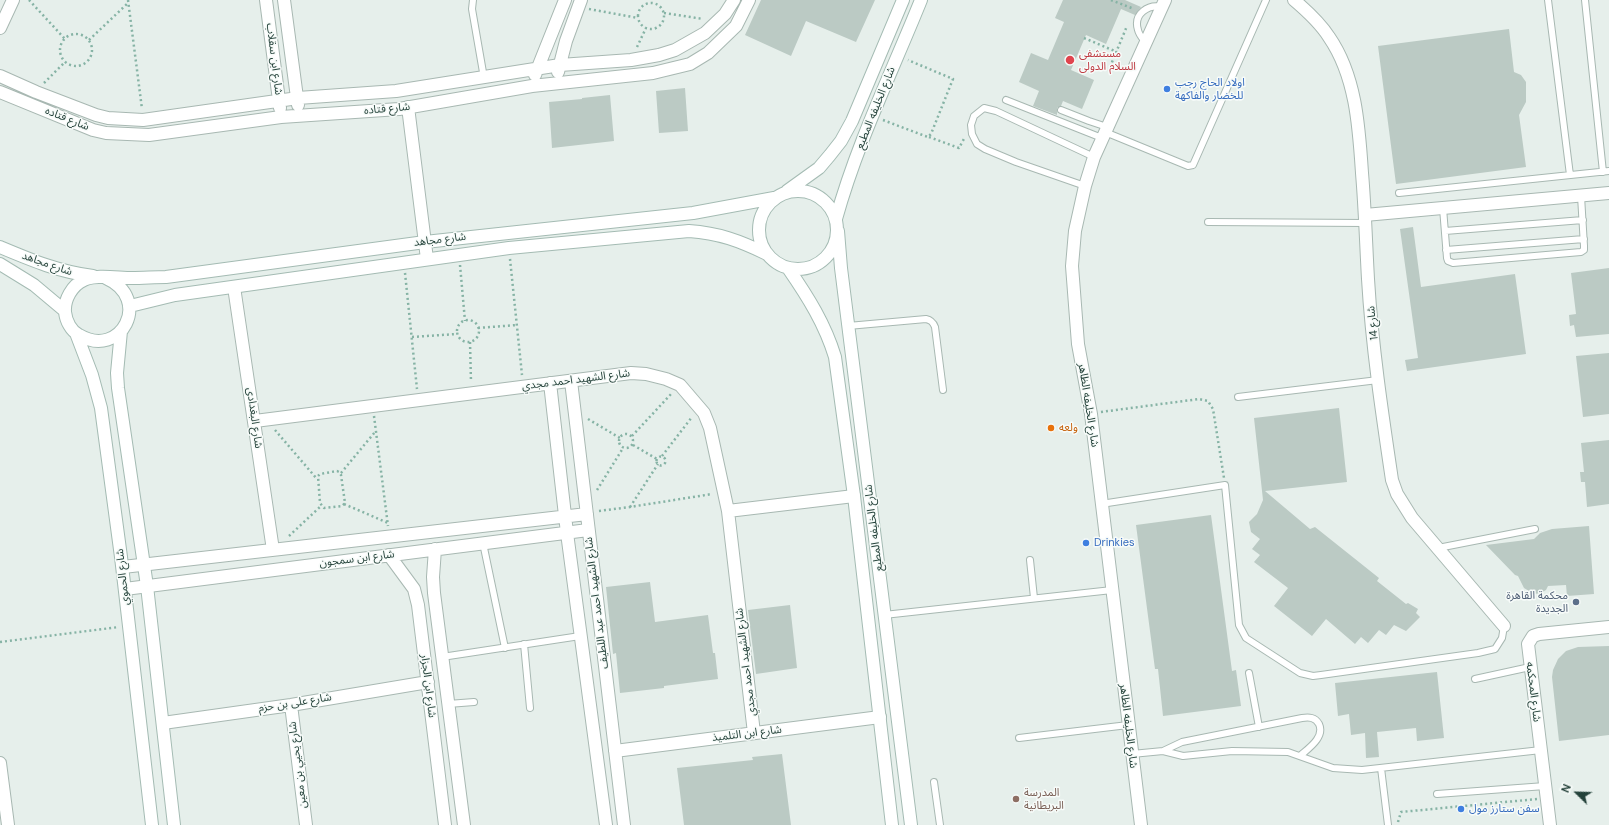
<!DOCTYPE html>
<html>
<head>
<meta charset="utf-8">
<style>
  body { margin:0 }
  #map { position:relative; width:1609px; height:825px; overflow:hidden; background:#e6efeb; font-family:"DM Sans",sans-serif }
  canvas { display:block }
  .north { position:absolute; left:1557px; top:773px; width:40px; height:40px; -webkit-text-stroke:3px #f7fbf9; paint-order:stroke; rotate:293deg; font-size:11px; font-weight:700; line-height:16px; text-align:center; color:#24423a }
  .north::after { content:''; display:block; margin:auto; width:14px; height:18px; background:#24423a; clip-path:polygon(50% 0,100% 100%,50% 72%,0 100%) }
</style>
</head>
<body>
<div id="map">
<canvas width="1609" height="825"></canvas>
<div class="north">N</div>
</div>
<script>
const g = document.querySelector('canvas').getContext('2d');
g.lineJoin = 'round';
function paint(path, color) { g.fillStyle = color; g.fill(path, 'evenodd'); }
function strokePath(path, color, width, dash) { g.strokeStyle = color; g.lineWidth = width; g.lineCap = dash ? 'butt' : 'round'; g.setLineDash(dash || []); g.stroke(path); }
function label(font, color, halo, rows, align = 'center') {
  g.font = font + ' "DM Sans","Noto Sans Arabic",sans-serif'; g.lineWidth = 3; g.setLineDash([]); g.textBaseline = 'middle'; g.strokeStyle = halo; g.fillStyle = color; for (const [text, x, y, turn = 0] of rows) {
    g.save(); g.translate(x, y); g.rotate((+turn || 0) * Math.PI / 180); g.textAlign = isNaN(turn) ? turn : align; if (halo) g.strokeText(text, 0, 0); g.fillText(text, 0, 0); g.restore();
  }
}
paint(new Path2D(`
  M761,0H875L856,42L806,21L791,56L745,35Z
  M1063,0H1125L1141,7L1135,15L1121,9L1106,44L1086,35L1071,70L1094,80L1082,109L1063,101L1061,106L1057,108V115L1033,106L1039,91L1019,82L1031,53L1048,60L1064,22L1055,18Z
  M1509,29L1514,72L1521,75L1526,82V102L1519,115L1526,167L1396,184L1378,46Z
  M685,88L688,131L659,133L656,91Z
  M610,95L614,141L552,148L549,102L582,99V98Z
  M1413,227L1421,287L1515,274L1526,354L1407,371L1405,360L1418,358L1400,229Z
  M1609,268V334L1576,337L1574,325L1570,326L1569,315L1576,314L1571,273Z
  M1609,353V414L1583,417L1576,356Z
  M1339,408L1347,482L1265,491L1310,529L1315,527L1379,578L1377,581L1406,604L1408,603L1418,609L1416,613L1420,617L1406,631L1394,625L1386,635L1379,630L1368,643L1361,637L1355,644L1326,619L1312,636L1274,606L1288,588L1254,562L1260,555L1252,549L1260,539L1251,532L1249,522L1257,514L1263,500L1254,418Z
  M1609,440V504L1587,507L1585,482H1581L1580,472H1584L1581,443Z
  M1211,515L1232,671L1236,670L1241,706L1163,716L1158,669H1155L1136,525Z
  M1589,526L1594,594L1567,596L1566,585L1548,586L1546,590L1541,593L1534,594L1524,588L1518,576L1515,575L1486,545L1534,539L1540,533L1552,529Z
  M650,582L655,622L708,615L713,653H715L718,679L664,686V688L620,693L616,653L613,654L606,587Z
  M790,605L797,668L756,674L748,610Z
  M1609,646V735L1559,741L1552,677L1553,670L1558,659L1566,651L1578,647Z
  M1437,672L1444,738L1417,741L1416,728L1377,732L1379,757L1366,758L1365,733L1351,735L1349,714L1338,716L1335,683Z
  M782,754L791,825H684L677,768L753,760L752,757Z`), '#bbcac4');
const lane = new Path2D(`
  M473,0L472,9L484,78
  M1548,0L1570,175
  M1585,0L1603,172
  M1146,43C1143,39 1139,35 1138,30C1133,14 1148,4 1162,7
  M1006,100L1102,138
  M1061,110L1089,121L1107,127
  M1105,132L1188,166L1193,165L1266,0
  M1085,186L1016,162L985,149L977,144L972,134L971,125L974,116L984,108L996,111L1094,157
  M1399,193L1609,171
  M1443,208L1447,258L1448,261L1453,263L1581,252L1584,250V246L1581,196
  M1208,222L1366,223
  M1445,231L1583,220
  M1446,250L1584,239
  M848,326L926,319C931,320 933,322 935,327L943,390
  M1238,397L1378,380
  M1101,504L1225,485L1239,625L1246,638L1300,673L1313,676L1321,675L1478,653L1495,649L1502,638L1504,626
  M483,543L505,648
  M1438,548L1535,529
  M1030,560L1034,598
  M884,615L1112,590
  M524,644L530,708
  M442,657L580,636
  M1249,673L1259,727
  M1475,679L1530,667
  M448,704L474,702
  M1019,738L1128,725
  M1163,751L1182,742L1302,718C1309,717 1315,717 1319,724C1325,737 1309,748 1301,755
  M1132,754L1163,751L1183,756L1232,751L1288,752L1333,768L1362,770L1541,750
  M1381,768L1388,825
  M934,782L940,825
  M1437,794L1545,786`);
const street = new Path2D(`
  M266,0L280,108
  M284,0L298,105
  M1294,0C1307,11 1320,23 1329,37C1356,76 1359,127 1362,173C1365,208 1366,244 1368,279C1372,346 1382,413 1392,480L1397,494L1412,518L1504,626
  M0,28L13,0
  M558,72L566,41L581,0
  M535,75L565,0
  M0,76L36,92L96,115L108,118L143,120L298,98L396,91L560,65L631,60L659,55L675,50L705,33L725,14L734,0
  M0,92L93,130L106,133L149,135L281,117L399,109L532,86L653,73L690,64L708,53L736,26L749,0
  M408,107L427,259
  M1365,215L1609,193
  M234,287L273,550
  M571,381L624,825
  M550,383L567,533L606,825
  M255,421L631,373L646,374L666,379L680,385L704,413L710,428L728,511L754,733
  M728,511L854,496
  M435,549L433,577L434,593L464,825
  M389,555L414,589L418,605L445,825
  M123,567L587,514
  M125,589L588,530
  M291,705L306,825
  M163,723L291,705L428,682
  M615,751L880,717
  M0,763L8,825
  M1141,825L1091,414L1078,344L1072,266L1075,231L1085,186L1094,157L1165,0
  M1550,825L1528,644L1533,636L1539,634L1609,627`);
const secondary = new Path2D(`
  M759 230a39 39 0 1 1 78 0a39 39 0 1 1-78 0Z
  M787,191L819,168L830,155L841,141L852,121L903,0
  M836,219C857,143 892,72 921,0
  M838,231L841,268L911,825
  M0,247C31,260 59,272 93,276
  M0,264L34,285L65,311
  M788,268C808,297 825,324 835,357L854,496L892,825
  M106,278C153,299 121,360 79,335C71,331 66,321 65,312C64,300 72,285 84,280C96,274 118,278 132,278C143,278 155,277 166,277L425,242L693,213L774,198
  M130,306L175,295L509,248L689,231C719,233 740,241 767,254
  M121,331L117,373L118,388L147,586L174,825
  M76,333L92,375L101,408L121,557L152,825`);
strokePath(lane, '#a8b8b2', 8);
strokePath(street, '#a8b8b2', 14);
strokePath(secondary, '#a4bbb3', 14);
strokePath(new Path2D(`
  M29,0L65,39
  M128,0L142,109
  M1111,0L1134,9
  M638 16a13 13 0 1 1 26 0a13 13 0 1 1-26 0Z
  M589,9L638,18
  M664,13L703,19
  M60 50a16 16 0 1 1 32 0a16 16 0 1 1-32 0Z
  M1084,38L1117,52
  M89,40L128,3
  M637,47L646,28
  M1110,67L1127,26
  M44,83L65,62
  M883,120L925,136L928,137L931,134L953,79L908,60
  M929,137L959,148L965,137
  M510,259L522,375
  M460,265L465,321
  M405,273L417,389
  M457 331a11 11 0 1 1 22 0a11 11 0 1 1-22 0Z
  M478,328L517,325
  M412,337L457,334
  M470,342L471,382
  M1101,412L1199,399L1208,401L1213,409L1224,478
  M374,416L388,526
  M588,419L620,438
  M275,430L317,479
  M619 441a7 7 0 1 1 14 0a7 7 0 1 1-14 0Z
  M632,436L672,393
  M633,445L657,459
  M662,456L692,417
  M656.5 461a4.5 4.5 0 1 1 9 0a4.5 4.5 0 1 1-9 0Z
  M337,471L339,472L341,475L345,503L342,506L324,508L320,503L318,476L320,474Z
  M341,473L375,432
  M597,490L623,448
  M344,504L388,523
  M630,507L658,464
  M599,511L630,507L712,494
  M289,536L321,506
  M0,642L119,627
  M1398,822L1401,812L1537,799`), '#86b3a5', 2.5, [2, 3]);
strokePath(lane, '#fff', 6);
strokePath(street, '#fff', 12);
strokePath(secondary, '#fff', 12);
for (const [x, y, r, color] of [
  [1070,60,5,"#e0444e"],
  [1167,89,4,"#3f7fe0"],
  [1051,428,4,"#e8710a"],
  [1086,543,4,"#3f7fe0"],
  [1576,602,4,"#5c6f8a"],
  [1016,799,4,"#8d6e63"],
  [1461,809,4,"#3f7fe0"]
]) { const dot = new Path2D(); dot.arc(x, y, r, 0, 2 * Math.PI); g.fillStyle = color; g.fill(dot); strokePath(dot, '#f7fbf9', 1.5); }
label('11px', '#be3a42', '#f7fbf9', [
  ["مستشفى",1079,54],
  ["السلام الدولى",1079,67]
], 'left');
label('11px', '#24423a', '#f7fbf9', [
  ["شارع ابن سقلاب",274,59,83],
  ["شارع الخليفه المطيع",876,108,-68],
  ["شارع قتاده",387,109,-5],
  ["شارع قتاده",67,119,22],
  ["شارع مجاهد",440,240,-7],
  ["شارع مجاهد",47,264,19],
  ["شارع 14",1373,323,-96],
  ["شارع الشهيد احمد مجدي",576,380,-7],
  ["شارع الخليفه الظاهر",1088,405,81],
  ["شارع البغدادى",254,418,82],
  ["شارع الخليفه المطيع",874,528,-97],
  ["شارع ابن سمجون",357,559,-7],
  ["شارع الحموي",123,577,-96],
  ["شارع الشهيد احمد عبد اللطيف",597,603,-97],
  ["شارع الشهيد احمد مجدي",746,662,-97],
  ["شارع ابن الجزار",428,686,83],
  ["شارع المحكمه",1533,692,83],
  ["شارع على بن حزم",295,703,-9],
  ["شارع الخليفه الظاهر",1128,726,83],
  ["شارع ابن التلميذ",747,734,-7],
  ["شارع يحيي بن معين",298,765,-97]
]);
label('11px', '#366cbe', '#f7fbf9', [
  ["اولاد الحاج رجب",1175,83],
  ["للخضار والفاكهة",1175,96],
  ["Drinkies",1094,543],
  ["سفن ستارز مول",1469,809]
], 'left');
label('11px', '#c56008', '#f7fbf9', [
  ["ولعه",1059,428]
], 'left');
label('11px', '#4e5e75', '#f7fbf9', [
  ["محكمة القاهرة",1568,596],
  ["الجديدة",1568,609]
], 'right');
label('11px', '#785e54', '#f7fbf9', [
  ["المدرسة",1024,793],
  ["البريطانية",1024,806]
], 'left');
</script>
</body>
</html>
